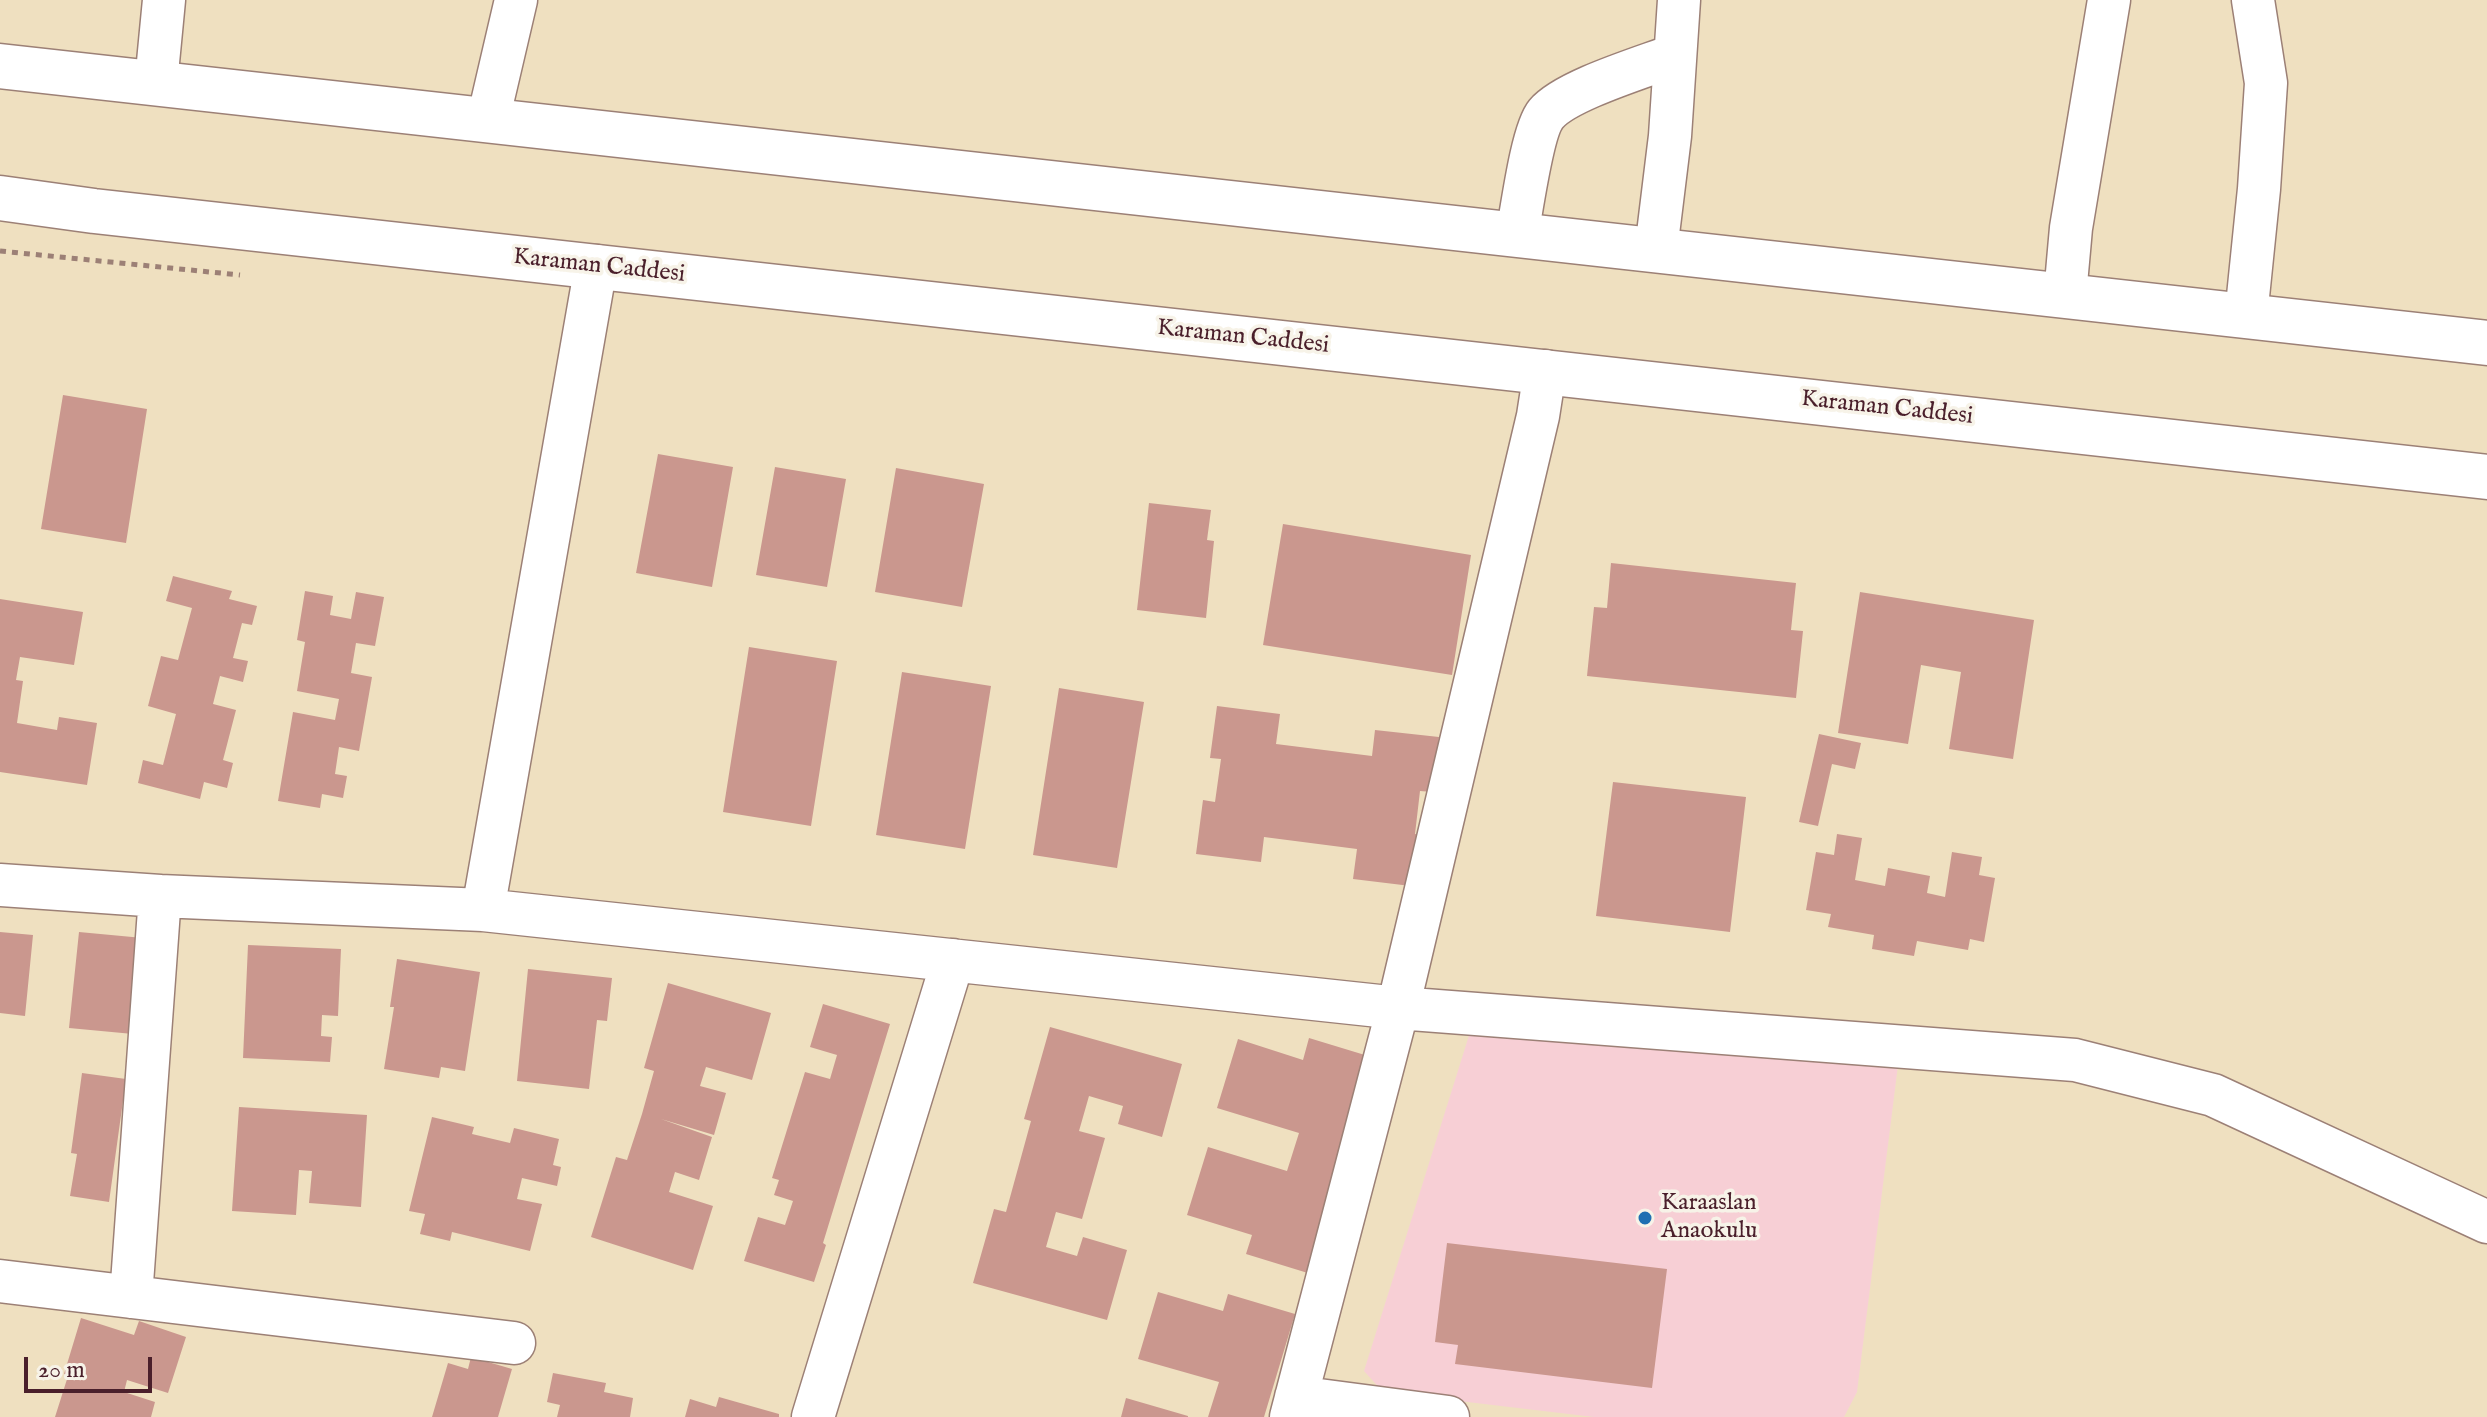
<!DOCTYPE html>
<html>
<head>
<meta charset="utf-8">
<style>
  body { margin:0 }
  #map { position:relative; width:2487px; height:1417px; overflow:hidden; background:#efe0c0; font-family:"IM FELL English",serif }
  canvas { display:block }
  .scale { position:absolute; left:24px; top:1357px; width:128px; height:36px; box-sizing:border-box; border:4px solid #4a1f2b; border-top:0; padding-left:10px; font-size:24px; line-height:28px; white-space:nowrap; color:#4a1f2b; -webkit-text-stroke:6px #f7f3e8; paint-order:stroke }
</style>
</head>
<body>
<div id="map">
<canvas width="2487" height="1417"></canvas>
<div class="scale">20 m</div>
</div>
<script>
const g = document.querySelector('canvas').getContext('2d');
g.lineJoin = 'round';
function paint(path, color) { g.fillStyle = color; g.fill(path, 'evenodd'); }
function strokePath(path, color, width, dash) { g.strokeStyle = color; g.lineWidth = width; g.lineCap = dash ? 'butt' : 'round'; g.setLineDash(dash || []); g.stroke(path); }
function label(font, color, halo, rows, align = 'center') {
  g.font = font + ' "IM FELL English",serif'; g.lineWidth = 7; g.setLineDash([]); g.textBaseline = 'middle'; g.strokeStyle = halo; g.fillStyle = color; for (const [text, x, y, turn = 0] of rows) {
    g.save(); g.translate(x, y); g.rotate((+turn || 0) * Math.PI / 180); g.textAlign = isNaN(turn) ? turn : align; if (halo) g.strokeText(text, 0, 0); g.fillText(text, 0, 0); g.restore();
  }
}
paint(new Path2D(`
  M1476,1013L1898,1065L1857,1392L1844,1417H1594L1383,1392L1364,1371Z`), '#f7cfd5');
paint(new Path2D(`
  M63,395L147,409L126,543L41,529Z
  M658,454L733,467L712,587L636,573Z
  M775,467L846,479L827,587L756,575Z
  M896,468L984,484L962,607L875,592Z
  M1149,503L1211,510L1207,540L1214,541L1206,618L1137,610Z
  M1283,524L1471,555L1452,675L1263,645Z
  M1611,563L1796,583L1791,630L1803,631L1796,698L1587,676L1594,607L1607,608Z
  M173,576L232,591L229,599L257,606L252,625L242,623L233,658L248,661L243,682L220,676L213,704L236,710L223,760L233,763L227,788L204,782L200,799L138,783L143,760L163,765L176,714L148,706L161,656L178,660L192,608L166,601Z
  M305,591L333,596L330,615L351,619L356,592L384,597L375,646L356,643L351,673L372,677L359,751L339,747L335,774L347,776L343,798L322,794L320,808L278,801L293,712L335,720L339,699L297,691L305,642L297,640Z
  M1860,592L2034,620L2013,759L1949,749L1961,672L1921,665L1908,744L1838,733Z
  M0,599L83,612L74,665L20,657L16,680L23,681L17,723L57,730L59,717L97,723L87,785L0,772Z
  M749,647L837,661L811,826L723,812Z
  M902,672L991,686L965,849L876,835Z
  M1059,688L1144,702L1117,868L1033,855Z
  M1217,706L1280,714L1276,744L1372,756L1375,730L1439,737L1432,792L1420,791L1415,834L1425,835L1419,887L1353,879L1357,849L1264,837L1261,862L1196,854L1203,800L1215,802L1221,759L1210,758Z
  M1819,734L1861,743L1855,769L1832,764L1818,826L1799,822Z
  M1613,782L1746,797L1730,932L1596,916Z
  M1837,834L1862,838L1855,880L1885,886L1888,868L1930,876L1927,893L1945,897L1952,852L1982,857L1979,875L1995,878L1984,942L1970,939L1968,950L1917,941L1914,956L1872,949L1874,935L1828,927L1831,914L1806,910L1816,852L1834,855Z
  M0,932L33,935L25,1016L0,1013Z
  M79,932L143,938L133,1034L69,1028Z
  M248,945L341,949L338,1016L322,1015L321,1036L332,1037L330,1062L243,1058Z
  M397,959L480,972L465,1071L441,1067L439,1078L384,1069L394,1007H390Z
  M528,969L612,978L607,1021L597,1020L589,1089L517,1081Z
  M668,983L771,1013L752,1080L706,1067L700,1086L726,1093L714,1135L661,1119L712,1137L699,1180L675,1172L669,1192L713,1206L693,1270L591,1237L616,1157L627,1160L642,1114L654,1071L644,1068Z
  M823,1004L890,1024L823,1243L826,1245L814,1282L744,1261L758,1217L785,1225L793,1201L774,1195L779,1180L772,1178L805,1072L830,1079L837,1055L810,1047Z
  M1050,1027L1182,1064L1162,1137L1118,1124L1123,1106L1089,1096L1079,1131L1105,1138L1082,1219L1056,1212L1046,1247L1077,1256L1083,1237L1127,1250L1107,1320L973,1283L994,1209L1006,1212L1031,1121L1024,1119Z
  M1309,1038L1378,1059L1311,1274L1246,1254L1252,1235L1187,1215L1208,1147L1287,1171L1299,1133L1217,1108L1238,1039L1303,1060Z
  M82,1073L126,1079L109,1202L70,1196L77,1154L71,1153Z
  M239,1107L367,1115L361,1207L309,1203L312,1171L299,1170L296,1215L232,1211Z
  M432,1117L474,1127L472,1134L510,1143L514,1128L559,1139L553,1165L561,1167L557,1186L522,1178L517,1199L542,1204L530,1251L452,1232L450,1241L420,1234L425,1214L409,1211Z
  M1447,1243L1667,1269L1652,1388L1455,1364L1458,1345L1435,1342Z
  M1158,1292L1223,1311L1228,1294L1295,1314L1264,1417H1208L1219,1382L1138,1359Z
  M81,1318L134,1335L139,1321L186,1337L168,1393L127,1380L124,1392L155,1402L151,1417H55L68,1376L64,1374Z
  M471,1357L512,1369L498,1417H432L448,1363L468,1369Z
  M553,1373L606,1383L604,1392L633,1398L630,1417H557L560,1405L547,1402Z
  M719,1397L779,1414V1417H685L690,1399L716,1407Z
  M1126,1398L1188,1416V1417H1121Z`), '#ca978e');
const minor = new Path2D(`
  M156,83L164,0
  M488,120L516,0
  M1517,235C1522,209 1532,131 1546,114C1566,90 1644,67 1675,55
  M1656,250L1670,136L1679,0
  M2065,295L2071,228L2109,0
  M2246,316L2259,189L2266,83L2253,0
  M0,885L160,896L483,910L1398,1008L2075,1060L2213,1095L2487,1222
  M483,910L596,266
  M0,1281L514,1343
  M131,1297L160,896
  M1296,1397L1448,1417
  M813,1417L953,960
  M1291,1417L1398,1008L1538,416L1545,371`);
const highway = new Path2D(`
  M0,66L2487,343
  M0,198L94,211L2487,477`);
strokePath(minor, '#9c8076', 45);
strokePath(highway, '#9c8076', 47);
strokePath(new Path2D(`
  M0,251L240,275`), '#9c8076', 5, [6, 6]);
strokePath(minor, '#fff', 42);
strokePath(highway, '#fff', 44);
for (const [x, y, r, color] of [
  [1645,1218,8,"#1f6fb2"]
]) { const dot = new Path2D(); dot.arc(x, y, r, 0, 2 * Math.PI); g.fillStyle = color; g.fill(dot); strokePath(dot, '#f7f3e8', 3); }
label('24px', '#4a1f2b', '#f7f3e8', [
  ["Karaman Caddesi",599,267,6],
  ["Karaman Caddesi",1243,338,6],
  ["Karaman Caddesi",1887,409,6]
]);
label('24px', '#4a1f2b', '#f7f3e8', [
  ["Karaaslan",1661,1204],
  ["Anaokulu",1661,1232]
], 'left');
</script>
</body>
</html>
